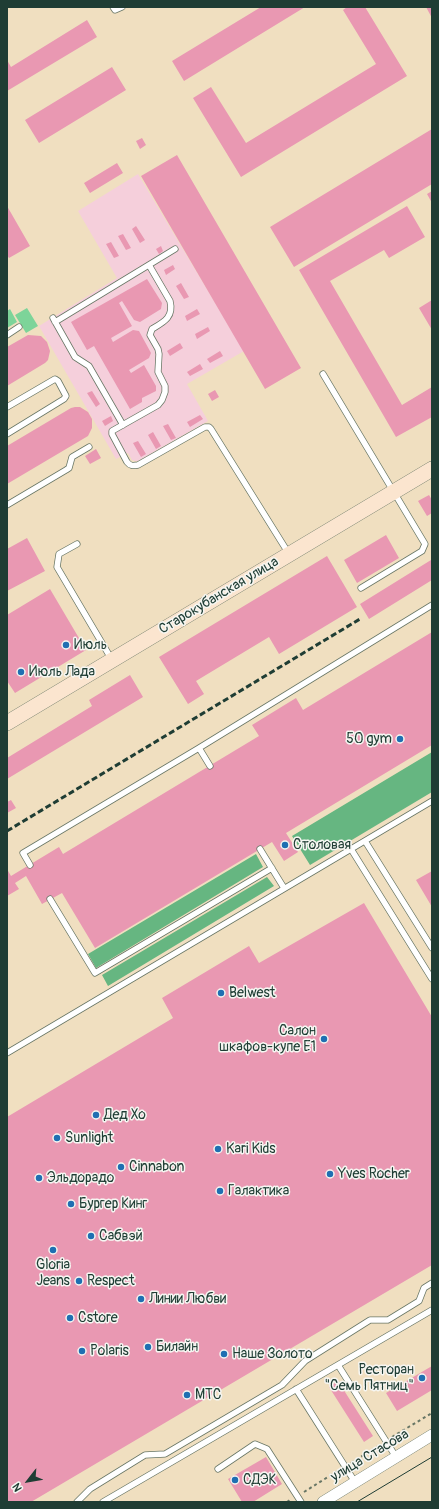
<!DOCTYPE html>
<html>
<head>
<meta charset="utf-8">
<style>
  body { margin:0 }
  #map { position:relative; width:439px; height:1509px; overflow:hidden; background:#f0dfc0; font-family:Pangolin,sans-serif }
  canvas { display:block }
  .frame { position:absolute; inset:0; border:8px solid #1f3d34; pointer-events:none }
  .north { position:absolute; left:8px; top:1461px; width:40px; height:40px; -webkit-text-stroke:3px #f6f6f2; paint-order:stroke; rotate:239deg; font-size:11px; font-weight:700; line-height:16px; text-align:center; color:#1f3d34 }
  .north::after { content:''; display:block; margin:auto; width:14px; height:18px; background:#1f3d34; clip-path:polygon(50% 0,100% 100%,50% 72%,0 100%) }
</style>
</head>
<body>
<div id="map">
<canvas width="439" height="1509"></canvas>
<div class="frame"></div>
<div class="north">N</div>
</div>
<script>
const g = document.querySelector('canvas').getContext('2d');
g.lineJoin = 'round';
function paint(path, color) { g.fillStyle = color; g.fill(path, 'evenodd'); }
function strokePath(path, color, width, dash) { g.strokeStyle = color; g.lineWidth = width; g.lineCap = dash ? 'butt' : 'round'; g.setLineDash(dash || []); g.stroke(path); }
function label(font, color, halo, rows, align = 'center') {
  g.font = font + ' Pangolin,sans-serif'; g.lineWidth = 3; g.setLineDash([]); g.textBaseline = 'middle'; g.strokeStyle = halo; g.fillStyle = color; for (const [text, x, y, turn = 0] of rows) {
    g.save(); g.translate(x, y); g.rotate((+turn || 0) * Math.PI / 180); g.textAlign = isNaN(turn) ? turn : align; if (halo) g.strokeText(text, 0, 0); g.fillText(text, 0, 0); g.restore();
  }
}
paint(new Path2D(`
  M138,174L244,351L187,384L208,421L138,461H135L132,460L128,453L116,459L39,326L117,278L78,211Z`), '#f5cfdb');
paint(new Path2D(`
  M27,308L38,326L26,333L15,315Z
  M10,309L17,322L7,328V311Z`), '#7dd499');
paint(new Path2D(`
  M432,752V792L310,865L292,836Z
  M256,854L263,867L96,968L88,954Z
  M267,877L274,886L108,986L102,975Z`), '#66b681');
paint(new Path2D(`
  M261,7H305L184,81L172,61Z
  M347,7H365L407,76L241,177L193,98L211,87L246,143L376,64L343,10Z
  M426,7H432V18Z
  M87,20L97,37L7,91V60L11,67Z
  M112,67L126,90L39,143L25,120Z
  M432,129V184L294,267L270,227Z
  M142,138L146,145L140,149L136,141Z
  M177,155L301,368L265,389L141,176Z
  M117,163L123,173L90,193L84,183Z
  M432,191V203L427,194Z
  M7,206L30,246L9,258L7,255Z
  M407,206L425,237L389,258L384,250L330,281L402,405L432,387V417L396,437L299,270Z
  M136,226L145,240L140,243L132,229Z
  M123,234L131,248L126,250L118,236Z
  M111,242L119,256L114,258L106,244Z
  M161,246L163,251L159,254L156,249Z
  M173,265L175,269L166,275L164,270Z
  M147,279L162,303L161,309L140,322L134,320L122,301L119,303L132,326L111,338L113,342L133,330L139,331L151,353L149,358L129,370L131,373L144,365L156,386V391L142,398V402L130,409L94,346L87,350L71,322Z
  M181,283L189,297L184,299L176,286Z
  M432,300V330L419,308Z
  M197,309L200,314L187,321L185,316Z
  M208,327L210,331L197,339L195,334Z
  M28,335L41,336L47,342L50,351L48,360L45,363L7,386V347Z
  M180,343L183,348L170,356L167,351Z
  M220,351L223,356L210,363L207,359Z
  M200,364L203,369L190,376L187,372Z
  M215,390L219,397L212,401L208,394Z
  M92,391L100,404L96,407L87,393Z
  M75,407H80L88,412L92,419V428L88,436L7,484V446L71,408Z
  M200,415L203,419L190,427L187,422Z
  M111,416L113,421L105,426L102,421Z
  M168,424L176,438L171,440L163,426Z
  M153,432L161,446L156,449L148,435Z
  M138,441L146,454L141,457L133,443Z
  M96,449L101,458L90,464L85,456Z
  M429,495L432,500V513L427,516L418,501Z
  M386,535L399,558L357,583L344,560Z
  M27,538L45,571L7,591V549Z
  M327,556L357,607L279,654L269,637L196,681L204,694L188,704L159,657Z
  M431,560L432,580L369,619L360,604Z
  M50,589L86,650L15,693L7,681V615Z
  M432,632V745L286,833L298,852L284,861L272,842L95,948L62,893L42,904L26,876L15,883L19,889L7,896V869L11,876L59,847L63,854L259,736L252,725L296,698L303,710Z
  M130,675L143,697L7,779V758L92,706L89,700Z
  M11,800L16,808L7,813V802Z
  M432,871V907L416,880Z
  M364,903L432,1017V1265L31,1502H7V1117L173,1018L162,998L249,946L259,963Z
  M432,1366V1390L397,1411L386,1393Z
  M338,1381L373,1436L364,1442L329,1387Z
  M266,1457L282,1484L253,1502H242L228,1479Z`), '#e998b2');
const lane = new Path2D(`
  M113,7L115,10L122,7
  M149,265L170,301C174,317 164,322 152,329L150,335L158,349L159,354L158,372L165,386V392L162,400L158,405L112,431V434L127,462C130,466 133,466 138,465L205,427H209L211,429L289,554
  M53,318L75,357L89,366L123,425
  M55,322L175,249
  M7,335L19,327
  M323,374L425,544L422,551L361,588
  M7,407L55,379L58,381L66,396L64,399L7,434
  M7,505L66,470L69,468L72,457L89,447
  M77,544L59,554L57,567L112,660
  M199,748L432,605
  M365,841L432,948
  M260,849L284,888
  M351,849L432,979
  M30,865L23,853L199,748L210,766
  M50,899L95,973L272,868
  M7,1053L432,801
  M338,1365L396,1457
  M296,1389L355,1482
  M218,1469L255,1444L267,1449L301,1502
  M77,1502L90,1489L145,1455L165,1454L282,1385L305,1361L370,1320H388L419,1301L424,1288L432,1283
  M103,1502L432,1310`);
const street = new Path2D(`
  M323,1502L432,1435`);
const secondary = new Path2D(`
  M7,723L432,469`);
strokePath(lane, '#687665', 7);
strokePath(street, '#687665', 12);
strokePath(secondary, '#687665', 16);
strokePath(new Path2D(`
  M392,1437L432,1413
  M351,1463L380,1445
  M304,1492L339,1470
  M287,1502L291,1499`), '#687665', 2, [3, 3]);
strokePath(lane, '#fff', 5.5);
strokePath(street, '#fff', 11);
strokePath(secondary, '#fbe5cf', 15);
strokePath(new Path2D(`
  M357,1502L432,1457`), '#1f3d34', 1);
strokePath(new Path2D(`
  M7,831L360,619`), '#1f3d34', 3, [6, 3]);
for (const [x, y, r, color] of [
  [66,645,4,"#1f6fb2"],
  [21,672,4,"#1f6fb2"],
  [400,739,4,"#1f6fb2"],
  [285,845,4,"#1f6fb2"],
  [221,993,4,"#1f6fb2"],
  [324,1039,4,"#1f6fb2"],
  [96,1115,4,"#1f6fb2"],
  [57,1138,4,"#1f6fb2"],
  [218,1149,4,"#1f6fb2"],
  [121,1167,4,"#1f6fb2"],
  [330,1174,4,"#1f6fb2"],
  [39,1178,4,"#1f6fb2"],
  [220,1191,4,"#1f6fb2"],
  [71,1204,4,"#1f6fb2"],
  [91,1236,4,"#1f6fb2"],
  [53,1250,4,"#1f6fb2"],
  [79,1281,4,"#1f6fb2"],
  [141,1299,4,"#1f6fb2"],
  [70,1318,4,"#1f6fb2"],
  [148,1347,4,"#1f6fb2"],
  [82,1351,4,"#1f6fb2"],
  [224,1354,4,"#1f6fb2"],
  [422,1378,4,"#1f6fb2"],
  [187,1395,4,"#1f6fb2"],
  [235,1480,4,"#1f6fb2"]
]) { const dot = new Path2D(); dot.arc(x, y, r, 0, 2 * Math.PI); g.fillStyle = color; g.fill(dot); strokePath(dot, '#f6f6f2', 1.5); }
label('14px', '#1f3d34', '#f6f6f2', [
  ["Старокубанская улица",219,596,-31],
  ["улица Стасова",370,1456,-31]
]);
label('14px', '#1f3d34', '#f6f6f2', [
  ["Июль",74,645],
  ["Июль Лада",29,672],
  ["50 gym",392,739,"right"],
  ["Столовая",293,845],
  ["Belwest",229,993],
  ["Салон",316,1031,"right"],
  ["шкафов-купе Е1",316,1047,"right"],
  ["Дед Хо",104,1115],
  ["Sunlight",65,1138],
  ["Kari Kids",226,1149],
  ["Cinnabon",129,1167],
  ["Yves Rocher",338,1174],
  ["Эльдорадо",47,1178],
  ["Галактика",228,1191],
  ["Бургер Кинг",79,1204],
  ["Сабвэй",99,1236],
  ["Gloria",53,1265,"center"],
  ["Jeans",53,1281,"center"],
  ["Respect",87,1281],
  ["Линии Любви",149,1299],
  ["Cstore",78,1318],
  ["Билайн",156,1347],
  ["Polaris",90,1351],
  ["Наше Золото",232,1354],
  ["Ресторан",414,1370,"right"],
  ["\"Семь Пятниц\"",414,1386,"right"],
  ["МТС",195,1395],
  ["СДЭК",243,1480]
], 'left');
</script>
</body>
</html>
